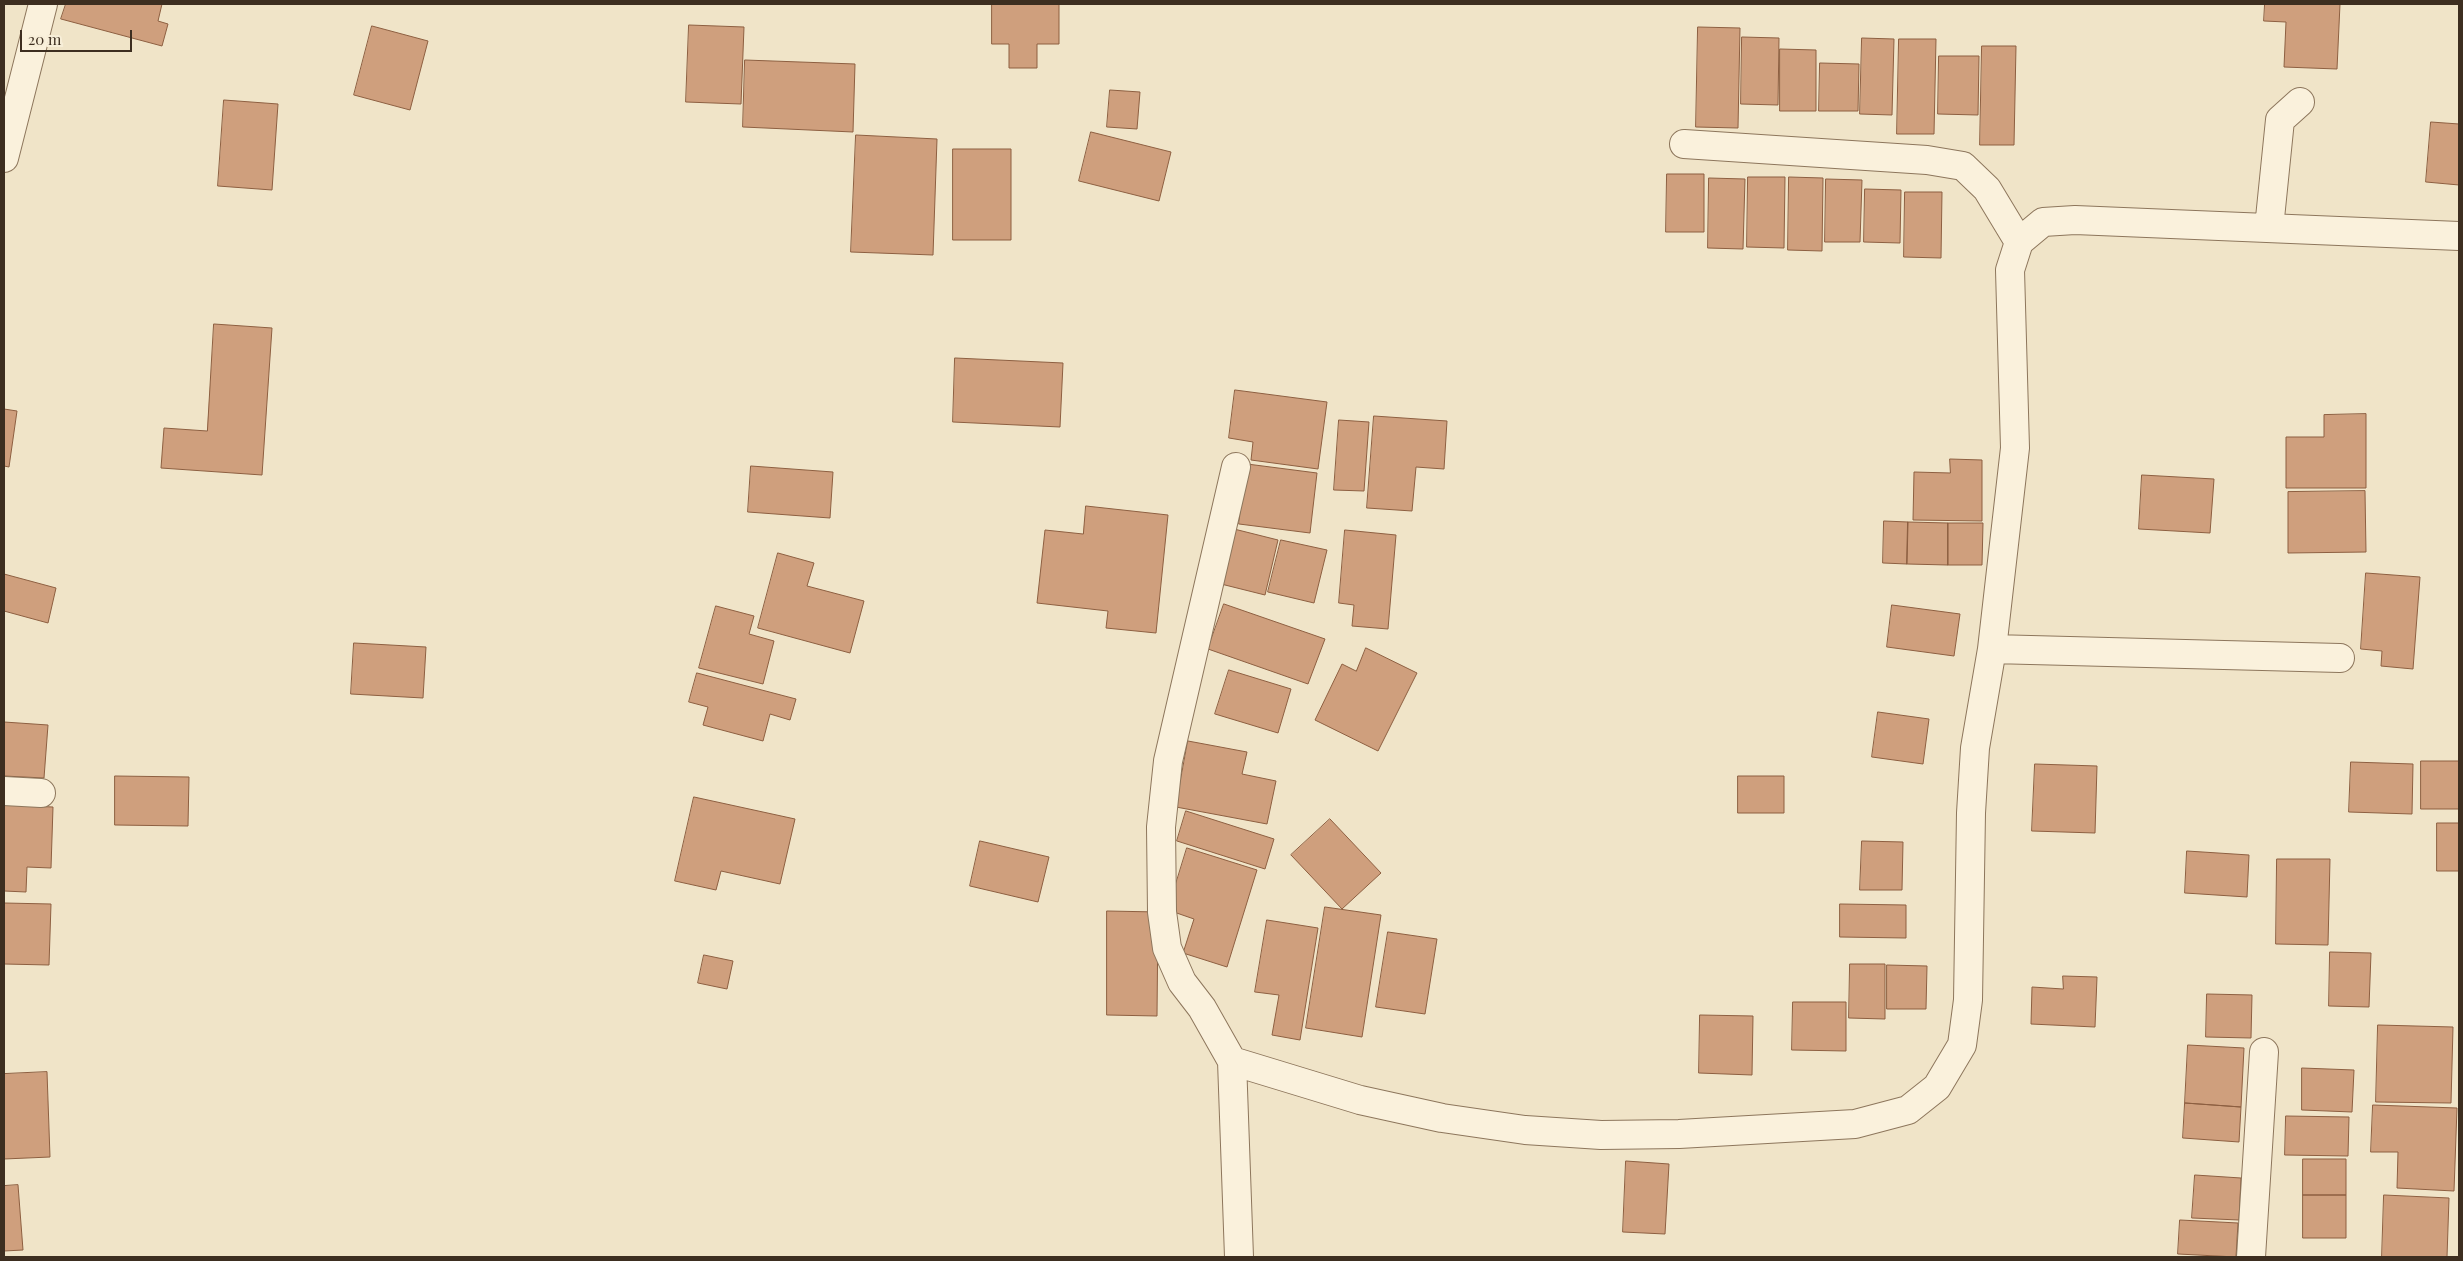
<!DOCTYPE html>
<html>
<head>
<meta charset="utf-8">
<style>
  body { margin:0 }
  #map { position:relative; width:2463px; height:1261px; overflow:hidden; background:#f0e4c8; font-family:"Playfair Display",serif }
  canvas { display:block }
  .frame { position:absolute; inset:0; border:5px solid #3d2e20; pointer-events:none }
  .scale { position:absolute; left:20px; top:30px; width:112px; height:22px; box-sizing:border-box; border:2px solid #3d2e20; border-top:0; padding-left:6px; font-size:15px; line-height:18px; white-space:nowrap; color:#3d2e20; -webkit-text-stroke:4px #f7eed8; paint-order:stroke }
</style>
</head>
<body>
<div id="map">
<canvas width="2463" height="1261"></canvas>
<div class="frame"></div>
<div class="scale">20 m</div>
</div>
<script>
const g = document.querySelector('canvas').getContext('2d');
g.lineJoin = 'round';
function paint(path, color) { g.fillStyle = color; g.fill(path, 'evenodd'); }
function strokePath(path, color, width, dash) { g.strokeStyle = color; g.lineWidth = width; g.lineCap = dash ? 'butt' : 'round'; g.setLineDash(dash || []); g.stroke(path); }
const building = new Path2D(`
  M66,4H162L158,21L168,24L162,46L61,19Z
  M992,4H1059V44H1037V68H1009V44H992Z
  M2265,4H2340L2337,69L2284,67L2286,22L2264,21Z
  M689,25L744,27L741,104L686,102Z
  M372,26L428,41L410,110L354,95Z
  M1698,27L1740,28L1738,128L1696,127Z
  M1742,37L1779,38L1778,105L1741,104Z
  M1862,38L1894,39L1892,115L1860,114Z
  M1899,39H1936L1934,134H1897Z
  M1982,46H2016L2014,145H1980Z
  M1780,49L1816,50V111H1780Z
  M1939,56H1979L1978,115L1938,114Z
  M745,60L855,64L853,132L743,127Z
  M1820,63L1859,64L1858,111H1819Z
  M1110,90L1140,92L1137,129L1107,127Z
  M224,100L278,104L272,190L218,186Z
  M2431,122L2459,124V185L2426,182Z
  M1091,132L1171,152L1159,201L1079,181Z
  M856,135L937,139L933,255L851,252Z
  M953,149H1011V240H953Z
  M1667,174H1704V232H1666Z
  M1748,177H1785L1784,248L1747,247Z
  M1789,177L1823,178L1822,251L1788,250Z
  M1709,178L1745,179L1743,249L1708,248Z
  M1826,179L1862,180L1860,242H1825Z
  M1865,189L1901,190L1900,243L1864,242Z
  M1905,192H1942L1941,258L1904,257Z
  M214,324L272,328L262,475L161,468L164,428L207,431Z
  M955,358L1063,363L1060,427L953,422Z
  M1235,390L1327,402L1318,469L1251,460L1253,442L1229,438Z
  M4,409L17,411L9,467L4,466Z
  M2366,414V488H2286V437H2324V415Z
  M1374,416L1447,421L1444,469L1416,467L1412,511L1367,508Z
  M1339,420L1369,422L1364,491L1334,490Z
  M1950,459L1982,460V521L1913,520L1914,472L1950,473Z
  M1247,464L1317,473L1310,533L1239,524Z
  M751,466L833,472L830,518L748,512Z
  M2142,475L2214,479L2210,533L2139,529Z
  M2365,491L2366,552L2288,553V492Z
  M1086,506L1168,515L1156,633L1106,628L1108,611L1037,603L1045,530L1083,534Z
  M1884,521L1908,522L1907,564L1883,563Z
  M1908,522L1948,523V565L1907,564Z
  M1948,523H1983L1982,565H1948Z
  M1230,528L1278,540L1265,595L1217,583Z
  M1345,530L1396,535L1388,629L1352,626L1354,605L1339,603Z
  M1281,540L1327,550L1314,603L1268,592Z
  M778,553L814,563L807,586L864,601L850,653L758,628Z
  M2366,573L2420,577L2413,669L2381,666L2382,651L2361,649Z
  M4,574L56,588L48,623L4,611Z
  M1224,604L1325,639L1308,684L1208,649Z
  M1892,605L1960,614L1954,656L1887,647Z
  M716,606L754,616L749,634L774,641L763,684L699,668Z
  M354,643L426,647L423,698L351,694Z
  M1366,648L1417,673L1378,751L1315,720L1342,664L1356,671Z
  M1229,670L1291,689L1278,733L1215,714Z
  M697,673L796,699L790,720L770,714L763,741L703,725L708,707L689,702Z
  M1878,712L1929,719L1923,764L1872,757Z
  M4,722L48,725L44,778L4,776Z
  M1188,741L1247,752L1242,774L1276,781L1267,824L1176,807Z
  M2421,761H2459V809H2421Z
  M2351,762L2413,764L2412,814L2349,812Z
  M2035,764L2097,766L2095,833L2032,831Z
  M115,776L189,777L188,826L115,825Z
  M1738,776H1784V813H1738Z
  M694,797L795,819L780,884L721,871L716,890L675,881Z
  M4,805L53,807L51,868L27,867L26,892L4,891Z
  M1186,811L1274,839L1265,869L1177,841Z
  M1330,819L1381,873L1342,909L1291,855Z
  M2437,823H2459V871H2437Z
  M980,841L1049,857L1038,902L970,886Z
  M1862,841L1903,842L1902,890H1860Z
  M1187,848L1257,870L1227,967L1183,953L1194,919L1168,910Z
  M2187,851L2249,855L2247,897L2185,893Z
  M2277,859H2330L2328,945L2276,944Z
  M4,903L51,904L49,965L4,964Z
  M1840,904L1906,905V938L1840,937Z
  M1325,907L1381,915L1362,1037L1306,1028Z
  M1107,911L1158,912L1157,1016L1107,1015Z
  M1267,920L1318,928L1300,1040L1272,1035L1279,995L1255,992Z
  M1388,932L1437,939L1425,1014L1376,1007Z
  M2330,952L2371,953L2369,1007L2329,1006Z
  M704,955L733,961L727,989L698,983Z
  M1850,964H1885V1019L1849,1018Z
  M1887,965L1927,966L1926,1009H1887Z
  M2063,976L2097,977L2095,1027L2031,1024L2032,987L2063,989Z
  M2207,994L2252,995L2251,1038L2206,1037Z
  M1793,1002H1846V1051L1792,1050Z
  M1700,1015L1753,1016L1752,1075L1699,1073Z
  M2378,1025L2453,1027L2451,1103L2376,1102Z
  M2188,1045L2244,1048L2241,1107L2185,1103Z
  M2302,1068L2354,1070L2352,1112L2302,1110Z
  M47,1072L50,1157L4,1159V1074Z
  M2185,1103L2241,1107L2239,1142L2183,1138Z
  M2373,1105L2457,1108L2454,1191L2397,1188L2398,1152H2371Z
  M2286,1116L2349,1117L2348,1156L2285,1155Z
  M2303,1159H2346V1195H2303Z
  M1626,1161L1669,1164L1665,1234L1623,1232Z
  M2195,1175L2241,1178L2239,1220L2192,1218Z
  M18,1185L23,1250L4,1251V1186Z
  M2303,1195H2346V1238H2303Z
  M2384,1195L2449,1198L2447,1257H2382Z
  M2180,1220L2238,1223L2236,1257L2178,1254Z`);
paint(building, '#cf9f7d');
strokePath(building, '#8d5f41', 1);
const minor = new Path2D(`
  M1684,144L1927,160L1963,166L1987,189L2019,242
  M4,158L43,4
  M2269,228L2280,120L2300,102
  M1236,467L1168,761L1161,827L1162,912L1167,948L1182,982L1202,1008L1232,1061L1239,1257
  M1992,649L2340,658
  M4,791L41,793
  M1232,1061L1360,1100L1442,1118L1525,1130L1601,1135L1679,1134L1855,1124L1908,1110L1937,1087L1962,1045L1968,1000L1971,813L1975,748L1992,649L2015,448L2010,270L2019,242L2043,222L2075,220L2459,236
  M2251,1257L2264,1052`);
strokePath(minor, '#8d765c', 30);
strokePath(minor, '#faf1dc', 28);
</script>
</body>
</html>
